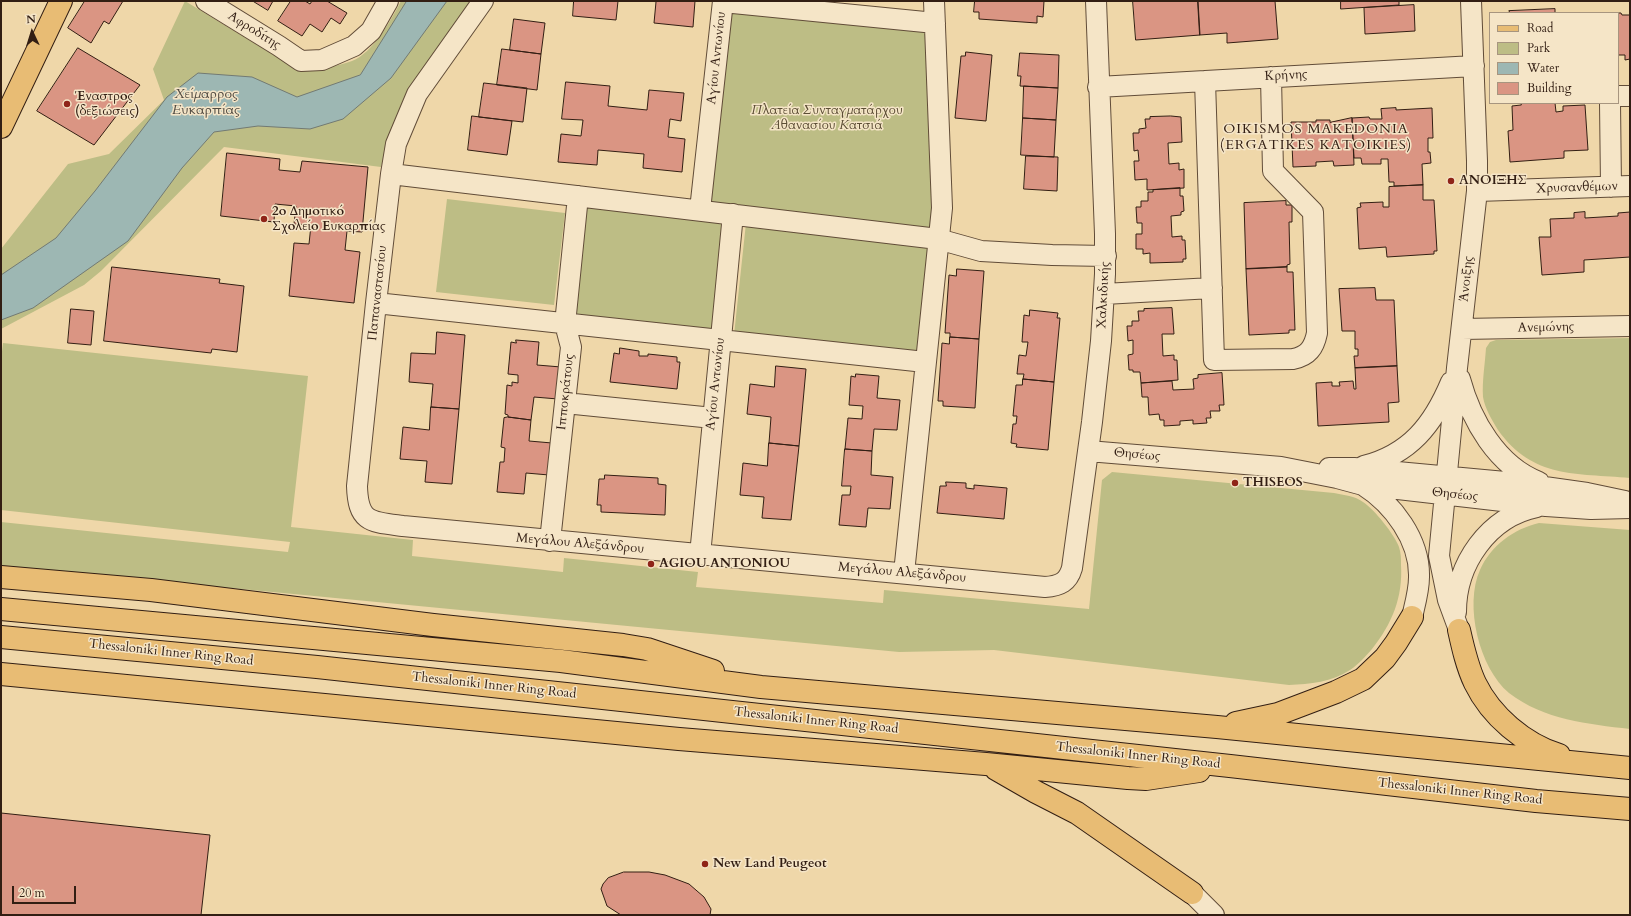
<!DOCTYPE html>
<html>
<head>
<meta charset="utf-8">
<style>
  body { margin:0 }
  #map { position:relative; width:1631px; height:916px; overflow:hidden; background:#efd7a9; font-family:Cardo,serif }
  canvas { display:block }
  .frame { position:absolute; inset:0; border:2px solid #321e13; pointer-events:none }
  .legend { position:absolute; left:1489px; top:12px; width:130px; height:92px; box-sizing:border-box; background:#f5e5c7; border:1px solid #a7957f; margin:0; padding:5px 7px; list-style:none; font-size:12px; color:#321e13 }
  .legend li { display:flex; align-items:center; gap:8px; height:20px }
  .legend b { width:20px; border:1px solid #a7957f }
  .north { position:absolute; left:12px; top:12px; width:40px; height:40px; -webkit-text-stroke:3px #f5e5c7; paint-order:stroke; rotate:356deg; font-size:11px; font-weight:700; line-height:16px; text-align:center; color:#321e13 }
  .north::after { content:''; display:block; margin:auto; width:14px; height:18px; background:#321e13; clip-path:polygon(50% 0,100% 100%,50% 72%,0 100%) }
  .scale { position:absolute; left:12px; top:886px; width:64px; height:18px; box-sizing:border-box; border:2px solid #321e13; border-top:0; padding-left:5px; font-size:12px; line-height:14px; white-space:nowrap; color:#321e13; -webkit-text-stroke:3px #f5e5c7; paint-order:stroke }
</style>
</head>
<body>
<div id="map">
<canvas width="1631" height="916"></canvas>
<div class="frame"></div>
<ul class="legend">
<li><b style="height:5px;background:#e8bc74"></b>Road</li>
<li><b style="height:11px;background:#bdbd85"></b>Park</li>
<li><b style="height:11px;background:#9db7b3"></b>Water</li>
<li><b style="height:11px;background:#da9583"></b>Building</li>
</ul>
<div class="north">N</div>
<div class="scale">20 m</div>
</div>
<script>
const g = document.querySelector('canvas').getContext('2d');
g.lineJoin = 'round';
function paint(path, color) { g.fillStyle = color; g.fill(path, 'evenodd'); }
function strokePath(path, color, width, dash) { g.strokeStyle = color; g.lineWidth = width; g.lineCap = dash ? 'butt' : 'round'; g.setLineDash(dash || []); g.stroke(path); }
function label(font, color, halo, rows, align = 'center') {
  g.font = font + ' Cardo,serif'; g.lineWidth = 3; g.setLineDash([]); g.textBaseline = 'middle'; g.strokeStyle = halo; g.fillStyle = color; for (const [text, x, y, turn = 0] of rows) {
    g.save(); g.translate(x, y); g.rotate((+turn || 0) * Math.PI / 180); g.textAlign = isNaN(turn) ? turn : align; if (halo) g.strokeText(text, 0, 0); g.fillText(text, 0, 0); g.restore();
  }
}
paint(new Path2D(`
  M185,1L300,71C317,68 336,67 352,61C373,53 391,20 401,1H473L391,132L381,167L224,147L101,271L84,285L1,329V249L68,164L109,154L164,100L153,69Z
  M723,2L935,23L938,239L700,210Z
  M447,199L565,213L554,305L436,292Z
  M585,206L725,222L714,334L574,320Z
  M746,223L929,242L918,354L734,335Z
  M1630,338V478C1576,473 1533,479 1498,430C1492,420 1485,409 1483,397C1482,381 1485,364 1486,348L1490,342L1496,340Z
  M3,343L308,376L291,527L413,540L412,556L563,572L564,558L698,572L696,587L883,603L884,590L1089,609L1102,480L1112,472L1334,493C1344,495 1355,496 1363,502C1374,509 1395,535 1399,547C1401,553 1401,559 1401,565C1403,597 1392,624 1372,649C1365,657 1359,664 1350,670C1332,682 1310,684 1289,685L994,650L899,652L1,566V522L288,552L290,542L1,510V360Z
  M1539,523L1630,530V729C1588,724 1544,720 1509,693C1479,668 1464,605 1480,570C1491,545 1514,529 1539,523Z`), '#bdbd85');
const water = new Path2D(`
  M407,1H447L391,78L343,119L310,129L258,126L214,132L182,168L128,241L33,308L1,320V275L56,238L95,191L167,97L198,73L252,77L297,97L360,75Z`);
paint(water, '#9db7b3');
strokePath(water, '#727a73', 1);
const building = new Path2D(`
  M85,1H123L109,24L104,21L91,43L68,28Z
  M253,1H273L268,10Z
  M291,1H305L310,4L312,1H327L347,13L340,24L331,18L322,32L310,24L302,36L278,21Z
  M574,1H618L616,20L573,16Z
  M641,1H695L693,27L654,23L656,2Z
  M975,1H1044L1043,17L1037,16V23L979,19V12H974Z
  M1133,1H1198L1200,35L1136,40Z
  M1198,1H1275L1278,39L1227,43V33L1200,35Z
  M1341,1H1399V5L1341,9Z
  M1414,5L1415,31L1365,34L1364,8Z
  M1555,9V13H1510L1509,11Z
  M1617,13H1621L1622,15H1630V59L1625,60V55H1618Z
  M514,19L545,23L541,54L510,50Z
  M78,48L140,85L94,145L37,111Z
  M502,49L541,54L537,90L497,85Z
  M966,52L992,55L986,121L955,118L961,56H965Z
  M1020,53L1059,55L1058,88L1020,86L1021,76H1018Z
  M566,82L610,86L608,106L647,110L649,90L684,93L681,121L670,119L668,137L685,139L682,172L643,168L644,154L598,150L597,165L558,162L561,134L581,136L583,120L562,119Z
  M484,83L527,88L523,122L479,117Z
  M1024,86L1058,88L1056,120L1023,118Z
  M1521,103H1555L1556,112L1563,111V106L1585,105L1588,150L1564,151V158L1510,162L1508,131L1513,130L1512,106L1521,105Z
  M1396,108V110L1432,108L1433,138H1428V152H1430L1431,163L1422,164L1423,185L1394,186V182H1389L1388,159H1381V164H1362L1361,158H1354L1352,118L1369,117L1370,119H1382L1381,109Z
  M472,116L512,121L507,155L468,150Z
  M1171,116L1181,117L1182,142L1168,143L1169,164L1179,163V170L1184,169V188L1147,190V179L1135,180L1134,161H1139L1138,150L1134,151L1133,133H1139V129L1146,128L1145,119H1150V117Z
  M1023,118L1056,120L1054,157L1021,155Z
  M1352,118L1354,165L1334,166L1333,161L1316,162V166L1293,167L1291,122H1316V120H1330V122Z
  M227,153L280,159L279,170L300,172L302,161L368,167L362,232L347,231L345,250L360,252L354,303L289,296L294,243L309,244L311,225L294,224L296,206L275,204L274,222L221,216Z
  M1026,156L1058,157L1057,191L1024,189Z
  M1423,185V200H1434L1437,251H1434V254L1387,257L1386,247L1359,249L1357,208L1361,207L1360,203L1383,202V207H1389V187Z
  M1180,188V196H1183L1184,211L1181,212V215L1171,216L1172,237L1182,236V240H1185L1186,259H1183V262L1150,263V253L1143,254V249H1136V234H1142V223H1137L1136,207H1141V201H1148V192H1153V190Z
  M1286,201V205H1292V222H1289L1290,264L1287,265V267L1246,269L1244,203Z
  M1585,212V218L1618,216V213L1630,212V257L1584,260V272L1542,275L1539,237H1551L1550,219L1574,218V213Z
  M112,267L220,279L219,283L244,286L237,352L212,349L211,353L104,341Z
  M1287,267V272H1293L1295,330H1289V333L1249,335L1246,269Z
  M957,269L984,271L979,339L950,337V333H945L949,275L956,276Z
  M1375,288L1376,300H1394L1397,366L1355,368L1354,356H1358V349H1355V331H1342L1339,289Z
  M1172,308L1174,334H1162L1163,356L1174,355V360H1177L1178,380L1141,383L1140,372H1133V370H1129L1128,355L1133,354V340L1128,341L1127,326H1132V321H1139L1138,311H1144V309Z
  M71,309L94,311L91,345L68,343Z
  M1030,310L1058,313L1057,318H1060L1054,382L1023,379L1024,374H1017L1019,355L1026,356L1028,342H1022L1024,315L1029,316Z
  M437,332L465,335L459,409L431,407L433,384L409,382L411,353L435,354Z
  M950,337L979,339L975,408L943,406V401H938L942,343L949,344Z
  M516,340L539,342L537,365L561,367L558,399L534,397L531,420L508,417V415L505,414L507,385L512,386V382L518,383V375L508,374L511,342L516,343Z
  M620,348L639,351V356H648V354L677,357V362H680L677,389L610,382L614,353L619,354Z
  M776,366L806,369L799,446L769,443L771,417L747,414L750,384L774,387Z
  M1397,366L1399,402L1388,403L1389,422L1318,426L1316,383L1332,382V386H1340L1339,382L1353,381L1354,389H1356L1355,368Z
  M1222,373L1224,405H1219L1220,411H1210L1211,418H1206L1207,423L1193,424V420L1180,421V425L1164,426V420H1160L1159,414L1149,415L1148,397H1142L1141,383L1172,381L1173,390L1194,389L1193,379L1198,378V375Z
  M856,374L879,376L877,398L900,400L897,430L874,429L872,451L845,449L848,418L862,419L863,406L849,405L851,376L855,377Z
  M1023,379L1054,382L1048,450L1016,447L1017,444L1011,443L1013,424H1016L1017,416H1013L1016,385H1022Z
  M431,407L459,409L452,484L425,482L427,461L400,459L403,427L429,430Z
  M508,417L531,420L529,441L552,443L549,475L526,473L524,494L497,492L500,462H504L505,448L501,447L504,418Z
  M769,443L799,446L791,520L762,518L764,497L740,495L743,463L767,466Z
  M845,449L872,451L871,475L893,477L890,509L868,508L866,527L839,525L842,495H850L851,486H842Z
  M605,475L658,478V484L666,485L665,515L601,512V505H597L599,479H604Z
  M946,482L966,483V488L974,489V485L1007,488L1004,519L937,513L940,486H946Z
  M1,813L210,835L201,915H1Z
  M624,872H649L665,875L689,884L704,897L711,909L710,915H621L607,906L601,889L603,884L608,878Z`);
paint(building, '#da9583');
strokePath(building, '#321e13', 1);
const minor = new Path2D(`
  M206,1L279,46L301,61L322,60L354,46L371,31L388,1
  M483,1L417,94L396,144L391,174L376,303L357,486C358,523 371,522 403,526L1045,587C1060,586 1068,582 1072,568L1092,422L1101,341L1105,274V234L1096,1
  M723,2L935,23
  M1205,81L1214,360L1293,359C1308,356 1314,348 1317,333L1313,212L1273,171L1271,77
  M1098,87L1474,66
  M1618,96H1630
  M1610,103L1611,187
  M391,174L938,239L981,251L1052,255L1106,256
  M1477,191L1630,186
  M700,210L723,1
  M1104,294L1212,288
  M376,303L925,362
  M1462,329L1630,326
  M1460,379C1471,420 1497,466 1539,482
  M565,403L713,418
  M1088,451L1281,467L1337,478L1363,485L1546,506L1591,509L1630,508
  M1364,466C1410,454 1433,425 1451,382
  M1329,468H1354L1516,483L1587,493L1625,501
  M1363,485C1393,504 1420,540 1419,577C1419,591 1415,604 1412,617
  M550,541L571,347L565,324L578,196
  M700,555L733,214
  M904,573L942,208L934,1
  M1456,612C1456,564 1488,517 1537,507
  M1459,630L1448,600L1439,556L1457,368L1477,191V161L1471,1
  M1192,893L1214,915`);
const major = new Path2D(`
  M1,127L61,1`);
const highway = new Path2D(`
  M1,577L151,590L433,625L623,645L647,649L713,671
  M1,609L561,661L761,687L1217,727L1630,768
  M1459,630C1463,648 1467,666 1475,683C1491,716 1524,744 1559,755
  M1,637L317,667L1230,766L1536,801L1630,809
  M1,674L679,739L986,764L1128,778L1146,779L1199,771
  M1236,723L1278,714L1336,692L1363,679L1385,658L1396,643L1412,617
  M996,769L1036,792L1077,813L1192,893`);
strokePath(minor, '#614c38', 22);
strokePath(major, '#321e13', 24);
strokePath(highway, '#321e13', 24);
strokePath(minor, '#f5e5c7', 20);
strokePath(major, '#e8bc74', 22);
strokePath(highway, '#e8bc74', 22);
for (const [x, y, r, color] of [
  [67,104,4,"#8f2418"],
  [1451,181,4,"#8f2418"],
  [264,219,4,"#8f2418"],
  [1235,483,4,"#8f2418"],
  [651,564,4,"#8f2418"],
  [705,864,4,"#8f2418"]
]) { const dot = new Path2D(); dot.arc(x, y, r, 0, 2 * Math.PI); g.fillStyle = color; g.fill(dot); strokePath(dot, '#f5e5c7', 1.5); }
label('13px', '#321e13', '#f5e5c7', [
  ["Αφροδίτης",254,31,32],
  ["Αγίου Αντωνίου",717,58,-84],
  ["Κρήνης",1286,76,-3],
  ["Χρυσανθέμων",1577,188,-2],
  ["Άνοιξης",1467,279,-84],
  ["Παπαναστασίου",378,293,-84],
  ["Χαλκιδικής",1104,295,-87],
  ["Ανεμώνης",1546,328,-1],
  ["Αγίου Αντωνίου",716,384,-84],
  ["Ιπποκράτους",566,392,-84],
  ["Θησέως",1137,455,5],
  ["Θησέως",1455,495,6],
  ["Μεγάλου Αλεξάνδρου",580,544,5],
  ["Μεγάλου Αλεξάνδρου",902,573,5],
  ["Thessaloniki Inner Ring Road",171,653,6],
  ["Thessaloniki Inner Ring Road",494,686,6],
  ["Thessaloniki Inner Ring Road",816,721,6],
  ["Thessaloniki Inner Ring Road",1138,756,6],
  ["Thessaloniki Inner Ring Road",1460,792,6]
]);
label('bold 13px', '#321e13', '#f5e5c7', [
  ["Έναστρος",75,97],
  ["(δεξιώσεις)",75,112],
  ["ΑΝΟΙΞΗΣ",1459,181],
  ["2ο Δημοτικό",272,212],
  ["Σχολείο Ευκαρπίας",272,227],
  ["THISEOS",1243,483],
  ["AGIOU ANTONIOU",659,564],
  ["New Land Peugeot",713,864]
], 'left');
label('italic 13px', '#5c4e35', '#f5e5c7', [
  ["Πλατεία Συνταγματάρχου",827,111],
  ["Αθανασίου Κατσιά",827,126]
]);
label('italic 14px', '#524c43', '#f5e5c7', [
  ["Χείμαρρος",206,95],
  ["Ευκαρπίας",206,111]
]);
g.letterSpacing = '1px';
label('14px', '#321e13', '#f5e5c7', [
  ["OIKISMOS MAKEDONIA",1316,130],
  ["(ERGATIKES KATOIKIES)",1316,146]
]);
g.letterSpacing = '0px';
</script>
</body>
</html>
